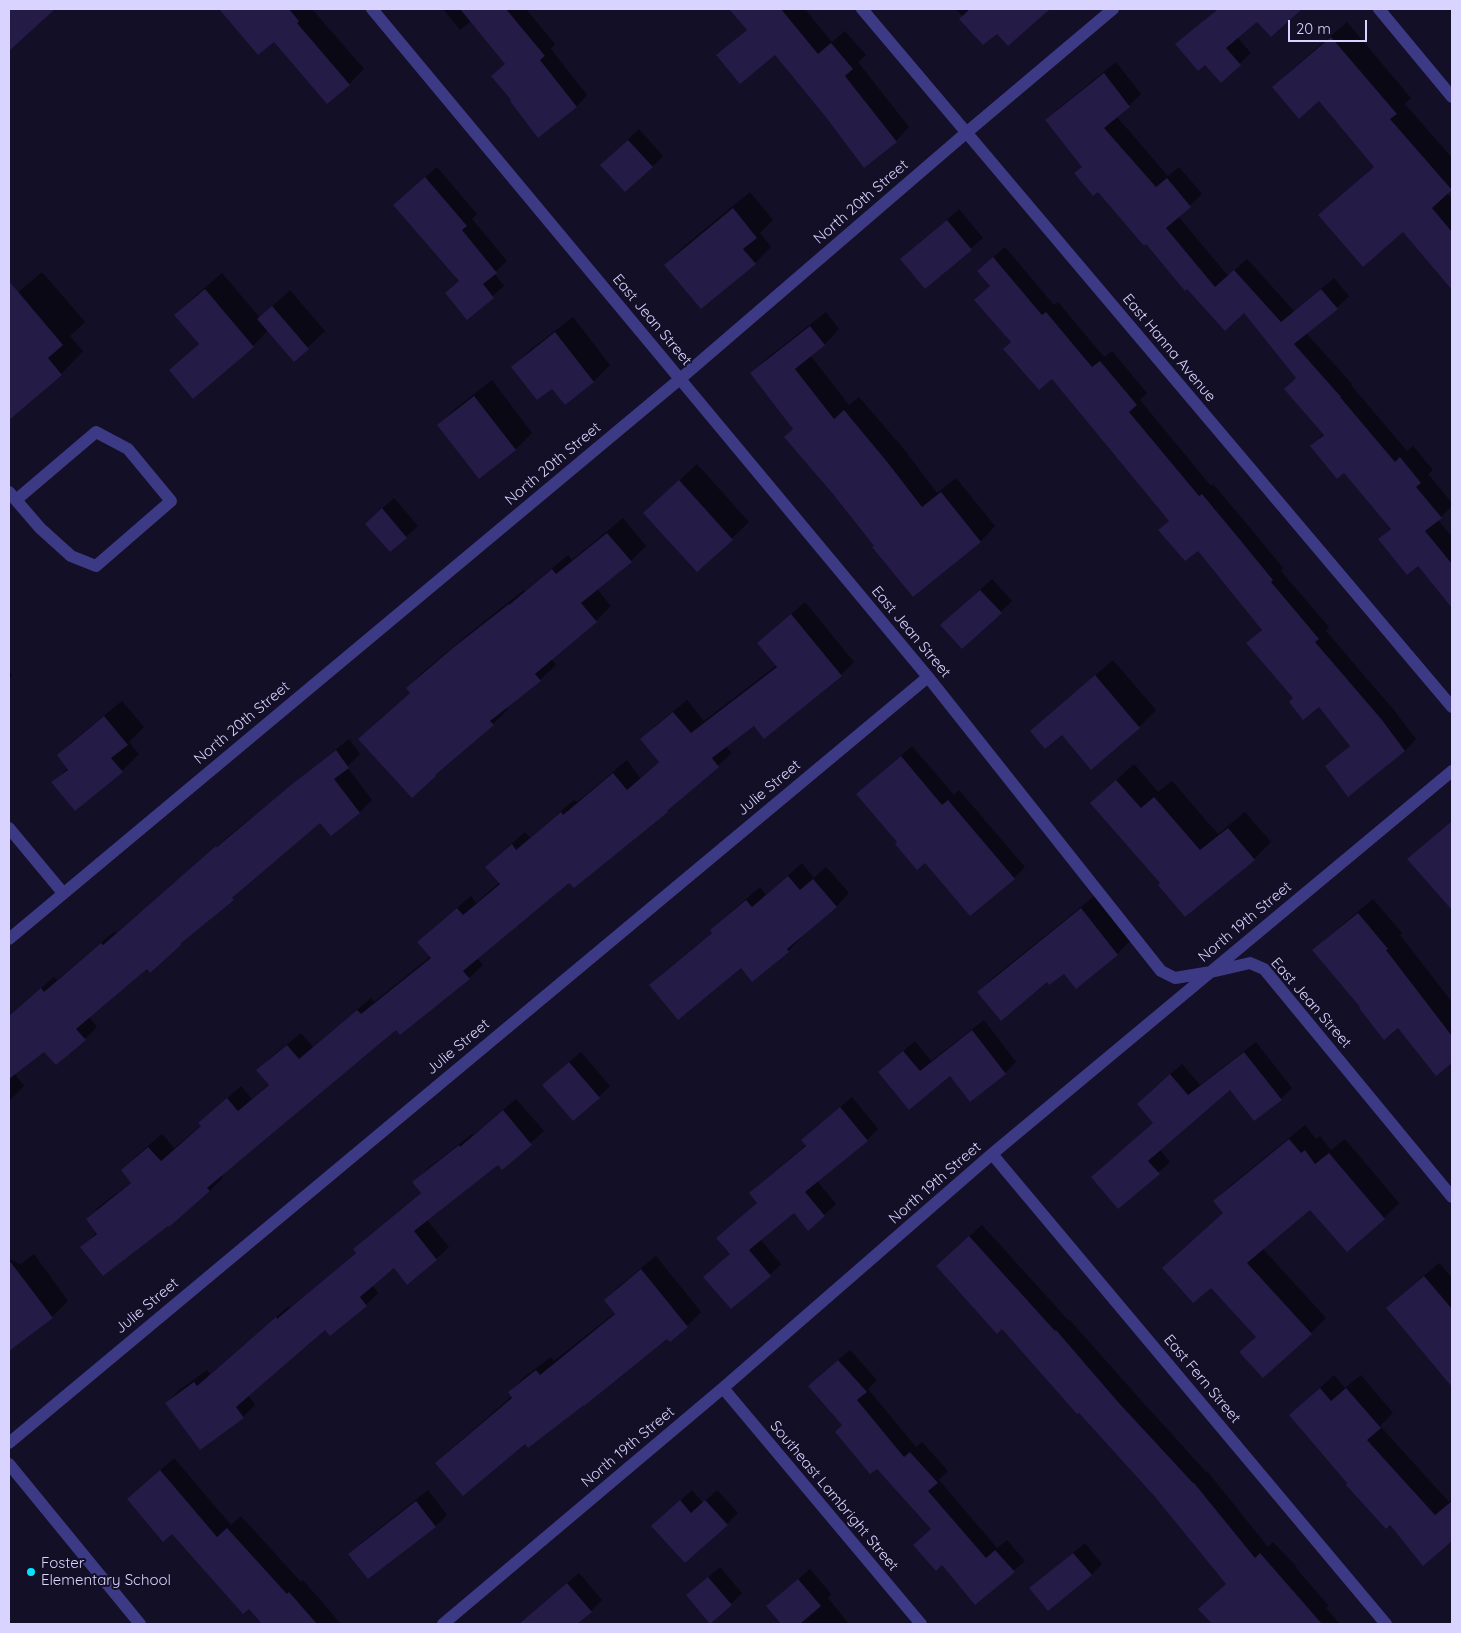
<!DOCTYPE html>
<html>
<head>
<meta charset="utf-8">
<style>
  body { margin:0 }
  #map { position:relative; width:1461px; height:1633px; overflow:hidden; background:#130f26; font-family:Quicksand,sans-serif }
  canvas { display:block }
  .frame { position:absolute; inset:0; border:10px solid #d9d4ff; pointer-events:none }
  .scale { position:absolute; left:1288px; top:20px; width:79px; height:22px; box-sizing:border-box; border:2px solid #d9d4ff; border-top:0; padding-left:6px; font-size:15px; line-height:18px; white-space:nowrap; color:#d9d4ff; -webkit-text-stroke:4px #130f26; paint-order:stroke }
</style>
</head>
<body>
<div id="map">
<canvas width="1461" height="1633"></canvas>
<div class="frame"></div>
<div class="scale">20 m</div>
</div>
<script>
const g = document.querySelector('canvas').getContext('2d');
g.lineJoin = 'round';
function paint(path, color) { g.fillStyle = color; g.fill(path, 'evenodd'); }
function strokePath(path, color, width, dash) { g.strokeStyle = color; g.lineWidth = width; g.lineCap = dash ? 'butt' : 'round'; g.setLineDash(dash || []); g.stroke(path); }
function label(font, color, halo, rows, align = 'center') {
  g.font = font + ' Quicksand,sans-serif'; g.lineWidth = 4; g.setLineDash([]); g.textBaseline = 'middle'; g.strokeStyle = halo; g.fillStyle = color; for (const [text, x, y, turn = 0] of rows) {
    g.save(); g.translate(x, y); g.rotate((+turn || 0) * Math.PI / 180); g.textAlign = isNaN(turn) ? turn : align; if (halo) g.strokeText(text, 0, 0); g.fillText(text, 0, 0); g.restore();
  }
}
paint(new Path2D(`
  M9,9H53L9,49Z
  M220,9H312L364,69L349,84L274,40L258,53Z
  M443,9H526L555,44L551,49L587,95L576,107L513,100L493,76L506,63L471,21L460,30Z
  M744,9H805L832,42L845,31L866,55L858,62L909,127L896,141L826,115L776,53L718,55L748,29L737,16Z
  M956,9H1048L1008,44L997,32L963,17Z
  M1217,9H1228L1230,11L1233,9H1300L1271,35L1258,20L1237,37L1251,53L1221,81L1206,63L1177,44Z
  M1347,22L1411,98L1405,104L1452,158V189L1447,193L1452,199V271L1444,278L1403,231L1320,215L1375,166L1319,99L1274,88L1289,72Z
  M1116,62L1141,94L1117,117L1168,176L1179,167L1202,194L1178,216L1228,276L1247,259L1294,311L1334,278L1349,296L1337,308L1306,333L1352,384L1351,385L1407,451L1413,446L1433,470L1428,474L1452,503V506L1438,520L1452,537V606L1418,564L1380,539L1391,528L1344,471L1311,446L1324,433L1297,377L1244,312L1225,329L1083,167L1046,121L1058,109Z
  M639,129L663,156L652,167L613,154Z
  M437,167L477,214L472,219L507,261L494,273L504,286L467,318L447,293L460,280L406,194Z
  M750,192L773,220L760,233L771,247L755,263L665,265L682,248Z
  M959,209L983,238L926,287L902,259Z
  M1005,247L1054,305L1058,302L1104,357L1112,351L1147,393L1140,400L1211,486L1213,484L1252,530L1283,568L1281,571L1329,627L1326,631L1393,709L1416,739L1405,751L1326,766L1351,745L1319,705L1294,698L1248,643L1263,629L1198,549L1160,530L1170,520L1052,377L1004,349L1012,341L991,285L978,271Z
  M42,272L85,322L70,336L83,351L61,374L9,418V300Z
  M222,273L260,318L290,290L325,331L294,360L268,330L253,346L194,398L170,370L200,343L176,315L193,298Z
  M826,312L839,329L825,344L810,355L849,405L859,397L903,448L937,493L956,478L995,526L981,541L913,595L875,546L794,429L751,373L766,359Z
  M573,317L610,365L593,382L552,387L513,367L530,350Z
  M492,380L532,433L516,449L479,477L439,425L456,408Z
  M697,464L749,522L697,571L645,513Z
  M394,498L418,526L390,551L377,513Z
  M623,518L646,546L631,561L597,589L611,606L596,621L551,659L556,665L540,680L506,707L508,709L493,724L448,762L412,796L375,724L411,692L407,688L422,673L471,632L524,590L525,591L568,555L572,560Z
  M992,579L1012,601L1001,612L953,614Z
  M805,602L854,662L841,675L764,737L754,724L725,746L732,753L667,811L570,881L477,958L483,965L469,978L401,1033L397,1028L221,1175L223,1177L210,1191L169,1225L82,1247L97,1232L87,1219L100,1206L132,1182L122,1171L135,1157L162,1134L174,1148L202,1125L200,1123L241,1086L252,1099L269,1084L258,1070L271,1057L301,1033L313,1047L371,998L374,1002L431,956L419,942L432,929L471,896L476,903L500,882L487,867L500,854L525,832L530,838L574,800L577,802L627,760L640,778L660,761L642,740L655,726L687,700L704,721L777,665L759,643Z
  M1113,660L1156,710L1139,727L1092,768L1062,733L1032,731L1049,715Z
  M9,671L12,675L9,679Z
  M122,701L144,727L129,742L139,754L122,771L75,809L53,782L68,768L58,755L75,739Z
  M349,739L360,754L347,767L372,800L360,812L331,835L320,821L180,944L147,968L89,1017L97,1027L85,1039L44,1050L14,1073L24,1086L9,1101V1016L54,977L57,980L115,931L116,933L230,835Z
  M912,746L954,795L959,790L1025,867L1014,878L899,842L858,794Z
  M1134,764L1158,792L1172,781L1218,834L1245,812L1271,842L1254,859L1161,883L1091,803Z
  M1452,821V908L1409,859Z
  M802,863L814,878L826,867L849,893L836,907L800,937L801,938L788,951L741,966L651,985L664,972L713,932L712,930L725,917L760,887L766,895Z
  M1097,894L1133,938L1117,954L1076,987L1064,972L1047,980L979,992L994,977Z
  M1373,899L1402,933L1400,935L1452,1002V1061L1436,1074L1399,1026L1361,1007L1314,950L1329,936Z
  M984,1020L1016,1062L1005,1073L970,1100L950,1075L879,1072L915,1041L931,1061Z
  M1256,1042L1292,1088L1281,1099L1230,1088L1159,1149L1170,1162L1118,1207L1154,1123L1149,1093L1182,1064L1200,1085Z
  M581,1052L610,1086L599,1097L555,1074Z
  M852,1097L878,1129L867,1140L817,1181L836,1204L809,1229L795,1211L760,1239L781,1264L770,1275L730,1254L758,1202L751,1193L762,1182L806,1145L802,1140Z
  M516,1099L544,1131L502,1168L498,1164L427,1220L449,1247L436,1259L408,1283L394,1267L372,1285L378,1293L366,1305L325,1329L248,1395L255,1405L243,1417L166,1403L178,1391L207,1370L210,1374L289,1306L290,1308L357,1252L355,1249L367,1237L422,1192L414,1182L426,1170L472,1134L473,1135Z
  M1305,1125L1316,1139L1320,1136L1331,1150L1345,1139L1399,1203L1384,1218L1310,1208L1262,1248L1326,1318L1311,1333L1257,1337L1224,1213L1215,1201L1230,1186Z
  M982,1225L1068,1320L1069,1319L1131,1389L1206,1472L1207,1471L1268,1547L1273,1542L1297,1567L1296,1568L1329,1606L1326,1608L1340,1624H1214L1200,1609L1227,1583L1157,1497L950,1254Z
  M34,1254L68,1301L52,1317L11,1348L9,1344V1259L21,1264Z
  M656,1256L701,1312L687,1326L668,1338L525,1442L437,1463L451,1449L512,1396L509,1392L523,1378L551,1357L554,1361L616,1312L605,1300L619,1286Z
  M1439,1263L1452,1278V1385L1388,1308L1402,1294Z
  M850,1350L877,1380L868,1389L916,1447L922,1442L948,1471L939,1480L997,1548L1007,1540L1025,1561L975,1603L932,1529L844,1425L820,1375Z
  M1334,1375L1345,1388L1361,1375L1393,1413L1380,1426L1449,1502L1452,1499V1540L1423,1564L1391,1523L1349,1483L1290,1415Z
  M174,1458L231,1525L241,1516L301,1582L303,1580L341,1624H264L249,1607L172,1533L128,1499Z
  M428,1490L447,1515L436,1526L368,1578L350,1554L361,1543Z
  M692,1490L703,1503L717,1490L738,1513L727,1524L664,1515Z
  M1085,1543L1102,1564L1091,1575L1031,1589L1042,1578Z
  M720,1567L742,1593L731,1604L688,1595Z
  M810,1569L831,1594L828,1598L849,1624H781L767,1606Z
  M579,1573L602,1600L591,1611L576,1624H520Z`), '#0007');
paint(new Path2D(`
  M9,9H55L9,51Z
  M219,9H289L299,21L297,23L350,85L327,104L274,42L258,55Z
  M460,9H506L545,56L540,60L577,107L538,138L510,101L511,100L491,76L505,64Z
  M729,9H781L818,54L831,43L853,69L845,76L897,142L864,168L825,116L775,55L740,84L716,55L747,30Z
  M970,9H1050L1008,46L997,34L983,45L959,19Z
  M1218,9H1302L1271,37L1257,22L1226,48L1241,65L1221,83L1205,65L1198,71L1175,44Z
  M1331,37L1397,114L1390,119L1452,190L1432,208L1452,232V290L1403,232L1363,267L1318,215L1374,167L1319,101L1299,119L1272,87Z
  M1104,73L1130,107L1104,128L1156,187L1167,178L1191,207L1166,228L1215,287L1234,270L1281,322L1321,289L1338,309L1294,344L1341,397H1340L1395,462L1400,457L1421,483L1416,487L1442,518L1425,531L1452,564V608L1418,566L1407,575L1378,539L1391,529L1344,473L1337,479L1310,446L1324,435L1284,389L1296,378L1244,313L1225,331L1187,289L1185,291L1146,244L1144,246L1098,192L1093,196L1074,173L1082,167L1045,120Z
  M628,140L653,167L625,192L600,165Z
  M425,177L467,226L462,230L497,273L483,284L494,298L467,320L445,293L459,281L393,205Z
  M733,208L757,238L743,249L756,264L701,309L664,265Z
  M947,220L972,250L925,289L900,259Z
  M993,257L1042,315L1046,312L1092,367L1100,361L1137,405L1129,412L1199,496L1202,494L1241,541L1273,580L1271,582L1319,639L1315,642L1382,720L1405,751L1348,797L1325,766L1350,746L1319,707L1303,720L1289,702L1293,698L1246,643L1262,630L1198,551L1185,561L1158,530L1169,521L1052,379L1039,390L1003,349L1011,342L974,300L990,286L977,271Z
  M9,281L63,345L48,358L62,375L9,420Z
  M205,289L254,347L193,399L169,370L199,344L174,315Z
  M272,306L309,349L294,362L257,319Z
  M810,326L825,345L795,369L834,419L844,410L888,463L922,507L941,492L981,542L913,597L872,547L874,546L833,494L784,437L793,429L750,373Z
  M555,332L594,382L565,405L552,389L537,400L511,367Z
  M474,396L516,450L479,479L437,425Z
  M679,480L733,540L697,572L643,513Z
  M382,508L407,538L390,552L365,524Z
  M607,533L632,562L581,603L597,622L535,674L541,681L490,721L494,725L435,775L436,776L412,798L358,739L410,693L406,688L454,647L509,604V605L552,569L556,574Z
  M980,590L1002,613L962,649L940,625Z
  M791,614L842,676L764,739L754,726L712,758L719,767L667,811L668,812L574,888L569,883L463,971L470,979L400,1035L396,1030L207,1188L210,1191L169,1227L168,1226L103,1276L80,1247L97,1234L86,1219L131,1183L121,1170L148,1147L161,1161L201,1126L198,1123L227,1098L238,1111L269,1085L256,1070L287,1045L299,1059L357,1010L361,1014L431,958L417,942L457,908L463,915L500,884L485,867L512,844L516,850L561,812L563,815L613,773L627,790L659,762L640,739L673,712L691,733L777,667L757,643Z
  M1095,675L1140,728L1091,770L1062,735L1045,749L1030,731Z
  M104,716L128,745L111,758L123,772L75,811L51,782L68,770L57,755Z
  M336,750L349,768L334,779L360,813L331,836L320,823L232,898L234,900L180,944L181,945L150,973L147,969L76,1029L86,1040L56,1065L44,1052L9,1079V1016L41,988L44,992L101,943L103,945L216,846L217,847L291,785Z
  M901,756L942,805L948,800L1015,879L970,916L925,863L917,870L895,844L897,842L856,794Z
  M1116,780L1141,808L1154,797L1200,850L1228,828L1255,860L1185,917L1158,885L1160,883L1090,803Z
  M1452,821V910L1407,859Z
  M788,876L800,890L813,879L837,907L787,949L789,952L752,982L741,968L678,1020L649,985L712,933L710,930L746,900L752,907Z
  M1081,908L1118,955L1076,989L1064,974L1049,985L1047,982L1001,1021L977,992Z
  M1358,913L1388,949L1386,950L1452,1036V1063L1436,1076L1398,1028L1384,1040L1359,1008L1360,1007L1312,950Z
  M972,1030L1006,1074L970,1102L950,1076L909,1110L878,1072L903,1051L920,1071Z
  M1244,1052L1282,1100L1254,1121L1230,1090L1148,1161L1160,1174L1118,1209L1091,1177L1153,1123L1137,1104L1170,1074L1188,1095Z
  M569,1062L600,1098L573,1121L542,1085Z
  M840,1107L868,1141L805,1192L825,1216L808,1231L794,1213L749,1250L771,1276L731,1309L703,1277L730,1254L716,1238L757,1203L749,1193L806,1146L801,1140Z
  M503,1110L532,1145L502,1170L498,1165L414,1231L437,1260L407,1285L394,1268L360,1297L367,1306L330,1336L325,1330L236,1407L244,1418L200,1450L165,1403L194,1382L197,1386L276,1317L277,1319L356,1253L353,1249L421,1193L412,1182L459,1145L460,1147Z
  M1289,1139L1301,1153L1305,1150L1315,1164L1329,1153L1385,1219L1347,1252L1310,1210L1247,1263L1312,1334L1263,1378L1239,1352L1256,1337L1211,1288L1193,1303L1162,1268L1223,1213L1213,1201Z
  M969,1236L1055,1331L1056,1330L1118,1402L1193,1483H1194L1255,1558L1260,1553L1322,1624H1212L1198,1609L1226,1584L1156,1498L1079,1413L1077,1414L1002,1329L997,1334L936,1266Z
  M9,1260L53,1318L9,1351Z
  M641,1269L688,1327L670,1342L667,1339L584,1406V1405L528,1448L525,1444L463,1496L435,1463L512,1398L508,1392L536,1370L540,1375L615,1314L604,1300Z
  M1424,1276L1452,1309V1387L1386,1308Z
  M838,1360L867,1392L857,1400L904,1457L910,1452L938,1483L928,1491L986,1558L995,1550L1015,1572L975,1605L942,1565L936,1571L913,1545L931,1529L877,1469L870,1474L835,1432L842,1425L808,1386Z
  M1320,1388L1331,1401L1346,1388L1381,1428L1367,1440L1435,1515L1452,1501V1541L1423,1566L1390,1525L1386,1529L1346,1485L1347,1483L1289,1415Z
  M160,1470L217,1537L227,1528L287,1594L289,1592L317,1624H262L249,1609L243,1614L172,1534L163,1542L127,1499Z
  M680,1500L691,1513L705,1500L728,1525L685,1563L651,1526Z
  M416,1501L436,1527L368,1579L348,1554Z
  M1073,1553L1092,1575L1048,1611L1029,1588Z
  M708,1577L732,1605L710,1624L686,1595Z
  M798,1579L821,1606L800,1624H781L766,1606Z
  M567,1583L592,1612L577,1624H519Z`), '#241b47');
strokePath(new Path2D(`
  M372,9L928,677L1161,971L1175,978L1211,972L1250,963L1264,969L1452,1197
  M862,9L1452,707
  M1379,9L1452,97
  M9,492L40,528L71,556L96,566L171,501L128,449L96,432L16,500
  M9,828L63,893
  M9,939L680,379L966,133L1113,9
  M992,1154L1386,1624
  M723,1388L921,1624
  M9,1443L928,677
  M9,1464L140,1624
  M443,1624L723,1388L992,1154L1452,771`), '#3d3a85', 12);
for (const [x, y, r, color] of [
  [31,1572,5,"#00e5ff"]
]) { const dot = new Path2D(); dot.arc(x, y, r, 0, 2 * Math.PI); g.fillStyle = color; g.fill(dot); strokePath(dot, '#130f26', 2); }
label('15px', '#d9d4ff', '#130f26', [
  ["North 20th Street",861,202,-41],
  ["East Jean Street",652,320,50],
  ["East Hanna Avenue",1169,348,50],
  ["North 20th Street",553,464,-40],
  ["East Jean Street",911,632,50],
  ["North 20th Street",242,723,-40],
  ["Julie Street",769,788,-40],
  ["North 19th Street",1245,922,-40],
  ["East Jean Street",1311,1003,49],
  ["Julie Street",458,1047,-40],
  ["North 19th Street",935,1183,-41],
  ["Julie Street",147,1306,-40],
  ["East Fern Street",1202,1379,50],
  ["North 19th Street",628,1447,-40],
  ["Southeast Lambright Street",834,1496,50]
]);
label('15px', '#d9d4ff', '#130f26', [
  ["Foster",41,1563],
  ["Elementary School",41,1580]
], 'left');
</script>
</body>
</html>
